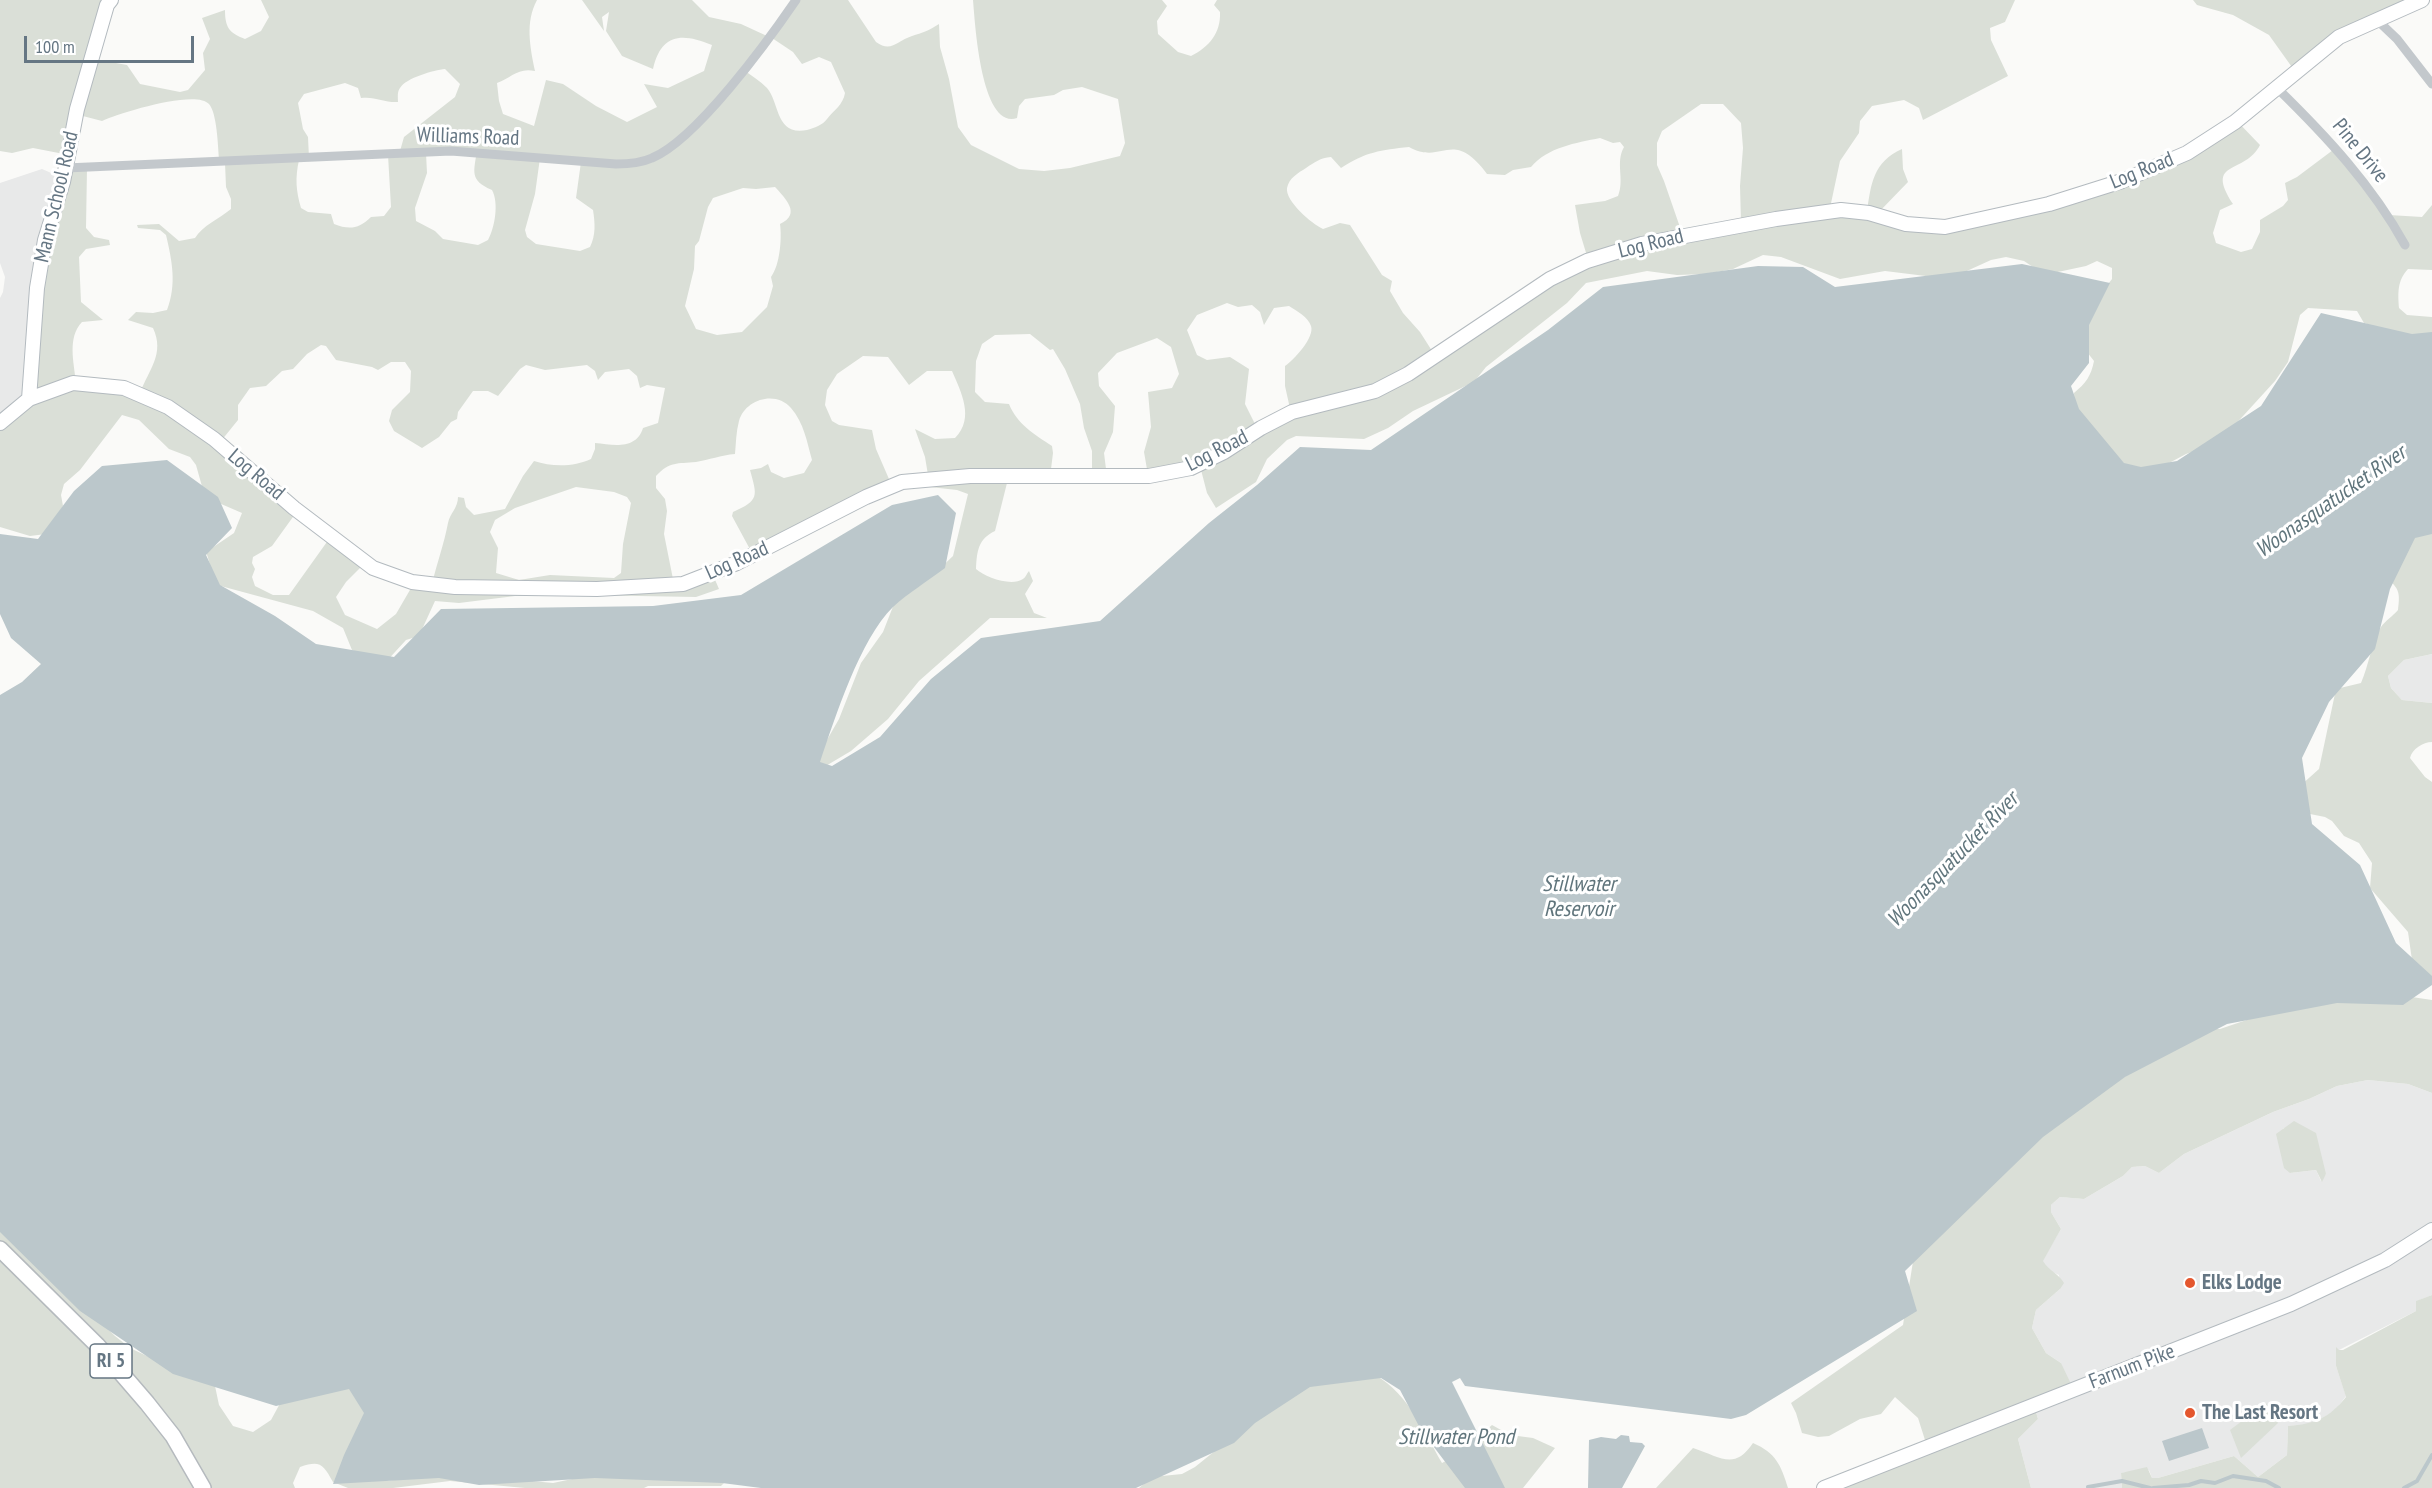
<!DOCTYPE html>
<html>
<head>
<meta charset="utf-8">
<style>
  body { margin:0 }
  #map { position:relative; width:2432px; height:1488px; overflow:hidden; background:#fafaf8; font-family:"PT Sans Narrow",sans-serif }
  canvas { display:block }
  .scale { position:absolute; left:24px; top:36px; width:170px; height:27px; box-sizing:border-box; border:3px solid #657683; border-top:0; padding-left:8px; font-size:18px; line-height:21px; white-space:nowrap; color:#657683; -webkit-text-stroke:4px #fff; paint-order:stroke }
</style>
</head>
<body>
<div id="map">
<canvas width="2432" height="1488"></canvas>
<div class="scale">100 m</div>
</div>
<script>
const g = document.querySelector('canvas').getContext('2d');
g.lineJoin = 'round';
function paint(path, color) { g.fillStyle = color; g.fill(path, 'evenodd'); }
function strokePath(path, color, width, dash) { g.strokeStyle = color; g.lineWidth = width; g.lineCap = dash ? 'butt' : 'round'; g.setLineDash(dash || []); g.stroke(path); }
function label(font, color, halo, rows, align = 'center') {
  g.font = font + ' "PT Sans Narrow",sans-serif'; g.lineWidth = 6; g.setLineDash([]); g.textBaseline = 'middle'; g.strokeStyle = halo; g.fillStyle = color; for (const [text, x, y, turn = 0] of rows) {
    g.save(); g.translate(x, y); g.rotate((+turn || 0) * Math.PI / 180); g.textAlign = isNaN(turn) ? turn : align; if (halo) g.strokeText(text, 0, 0); g.fillText(text, 0, 0); g.restore();
  }
}
paint(new Path2D(`
  M42,169L65,179L31,399L0,425V298L3,292L5,277L0,263V183Z
  M2432,633V703L2402,700L2391,688L2388,676L2404,660L2432,654Z
  M2368,1080L2408,1084L2432,1093V1295L2417,1301L2416,1311L2339,1350L2336,1366L2346,1396L2334,1412L2309,1425L2288,1426L2287,1455L2258,1477L2234,1456L2158,1478H2152L2149,1470L2121,1473L2122,1488H2031L2018,1439L2038,1419L2034,1405L2061,1363L2046,1353L2032,1328L2036,1310L2060,1289L2059,1275L2048,1270L2042,1261L2061,1229L2051,1212V1205L2060,1197L2084,1199L2123,1176L2132,1167L2145,1166L2159,1173L2184,1154L2273,1112L2309,1099L2337,1086ZM2283,1128L2326,1174L2321,1181L2316,1170L2290,1173Z`), '#e8e9e9');
paint(new Path2D(`
  M0,0H113L94,59L127,65L140,84L180,92L188,90L205,70L203,53L210,39L202,18L225,10C225,27 229,33 245,39L261,31L269,17L261,0H537C525,22 530,47 535,71C518,67 511,78 497,83L499,101L503,114L534,126L546,80L563,84L596,106L627,122L657,107L644,84L668,88L704,71L712,45C681,32 661,34 653,69L622,56L606,31L609,12L602,17L604,31L582,0H692L709,17L741,24L767,36L745,71C752,76 760,81 767,88C780,103 775,136 807,130C814,128 823,125 827,119C834,110 843,105 845,93L831,62L819,57L802,64L793,52L772,38L794,0H848L876,42C891,53 897,41 912,36C922,33 930,30 939,24L940,47L949,79L958,127L971,145L1019,169L1044,171L1070,168L1120,156L1125,143L1118,99L1082,87L1063,90L1054,95L1025,99L1019,106L1017,118C981,130 975,23 973,0H1162L1167,6L1157,21L1158,34L1178,52L1191,56C1209,47 1221,33 1220,12L1214,5L1217,0H2015L2005,22L1990,28L1991,40L2008,76L1923,120L1919,108L1904,100L1872,106L1860,121L1859,133L1840,161L1830,208L1867,212C1871,184 1873,162 1902,149L1903,169L1908,182L1878,213L1938,225L2051,201L2191,147L2235,119L2260,145C2245,175 2204,159 2233,204L2220,210L2213,233L2216,243L2241,252L2252,249L2260,232V220L2283,206L2288,200L2285,183L2297,177L2337,147L2389,215L2422,217L2432,205V270L2408,269C2397,281 2398,293 2399,308L2407,315L2432,317V345L2364,323L2357,311L2308,308L2300,315L2288,362L2275,381L2223,438L2210,446L2186,454L2139,479L2075,413L2074,393C2086,383 2091,376 2094,361L2087,352L2088,310L2112,279V268L2097,261L2086,266L2053,273L2036,269L2024,261L2006,257L1991,260L1958,275L1942,278L1885,271L1840,279L1781,257L1763,255L1733,269L1706,274L1677,275L1647,271L1586,283L1567,303L1486,367L1474,382L1413,411L1388,428L1364,439L1296,436L1287,440L1267,459L1256,482L1216,508L1207,493L1200,466L1148,475L1144,452L1151,427L1148,392L1172,388L1179,374L1171,347L1157,338L1117,353L1098,373L1099,386L1115,406L1113,432L1104,453L1107,477H1092V451L1084,428L1080,404L1065,369L1053,349L1050,350L1030,334L995,335L982,344L976,361L975,392L985,402L1009,404C1017,424 1034,434 1052,446L1053,453L1050,477L1008,479L995,531C978,539 977,551 976,569C985,577 1011,587 1023,579C1026,577 1027,573 1029,571L1033,581L1025,594L1034,613L1047,618H990L919,681L888,719L851,751L819,770L812,766L839,719L861,663L883,632L894,604L932,576L953,556L968,494L957,490L930,487L925,457L915,429L935,439L955,438C975,418 961,392 952,371H927L909,385L888,357L863,356L837,374L827,390L825,405L832,421L839,425L872,430L876,449L892,486L752,553L732,516L733,512C760,500 757,496 750,470L761,468L768,464L771,472L784,478L804,473L812,460C807,442 804,423 791,408C776,390 745,399 739,421C736,432 736,443 735,454C721,455 709,460 696,462C677,464 670,461 656,476V488L665,499L667,511L664,534L674,584L713,575L719,589L696,597L581,595L515,596L459,603L435,601L419,636L406,640L384,664L352,650L343,628L313,611L217,585C210,574 211,564 206,552L234,533L242,513L205,497L196,465L190,457L169,449L139,420L122,415L80,470L64,484L61,495L63,506L46,534L30,536L0,527V425L31,398L37,296L69,168L87,169L86,228L94,237L109,240L110,245L86,249L79,257L81,302L103,320L82,322C67,338 74,362 76,383L140,393C149,369 165,354 153,328L128,320L136,312L153,313L167,310C177,284 172,261 166,235L160,230L138,228L137,225L159,224L179,241L195,238C203,225 219,219 231,209V199L226,187L225,163L219,159C218,146 217,113 209,104C196,89 119,113 102,121L79,115L69,155L33,148L12,153L0,151ZM445,69L460,84L455,97L404,137L400,151L388,155L391,207L384,216L371,217C359,229 349,230 334,224L331,214L308,212L301,208C296,191 295,178 299,160L309,158L308,137L303,129L298,103L304,94L345,83L358,88L361,98C375,96 385,103 398,102C398,97 397,92 400,88C406,78 434,70 445,69ZM1701,104H1723L1741,123L1743,148L1740,186L1741,222L1682,233L1664,181L1657,165V143L1662,131ZM1600,138L1613,143L1620,142L1624,147C1615,163 1625,179 1618,196L1605,201L1575,205L1580,233L1587,256L1550,274L1500,303L1434,354L1420,332L1403,313L1390,291L1392,281L1382,275L1350,225L1340,223L1323,229C1312,224 1285,201 1287,188C1289,178 1298,173 1306,168C1315,162 1320,158 1331,157L1341,168C1365,152 1381,150 1409,147C1443,166 1452,127 1487,174L1505,175L1513,170L1531,167C1548,147 1576,143 1600,138ZM477,150C474,172 469,180 492,190C499,203 495,227 488,240L478,245L443,239L435,231L416,221L415,208L427,173L426,153ZM540,158L581,162L576,198L593,210C595,223 596,235 590,247L580,251L536,244L527,237L525,230L535,194ZM775,187C785,198 802,214 780,224C782,238 780,265 771,277L773,286L767,307L742,332L717,335L696,329L685,306L694,269L695,246L699,241L708,207L713,198L743,188L756,189ZM1227,303L1238,307L1252,305L1260,312L1264,325L1274,308L1289,306C1297,311 1308,317 1311,326C1315,337 1294,360 1285,366V386L1291,413L1258,430L1245,404L1249,369L1230,357L1207,360L1197,355L1187,330L1197,315ZM321,345L326,346L336,360L372,367L378,370L391,362H405L411,371L410,392L392,410L389,421L394,431L422,448L439,437L451,422L457,419L458,412L473,391H488L498,396L520,369L526,365L545,370L587,365L595,371L598,380L605,372L629,369L637,376L640,388L647,385L665,388L658,423L643,428C636,450 614,445 595,443V449L591,459C574,467 552,467 534,461L523,476L505,509L474,515L466,507L464,498L458,497C458,508 450,513 448,523C444,544 437,563 432,584L414,583L396,614L377,629L345,615L336,597L346,582L366,562L329,539L289,595H273L255,586L252,577L255,569L252,563L253,557L272,546L298,510L221,441L238,420V405L250,388L266,386L282,371L293,369L307,354ZM576,487L614,492L627,497L631,503L623,544L621,573L614,578L550,575L519,580L496,573L498,548L490,532L495,520L515,508Z
  M2193,0H2424L2385,17L2294,70L2269,35L2233,15L2197,5Z
  M2432,516V654L2404,660L2388,676L2391,688L2402,700L2432,703V742C2423,742 2412,749 2410,758L2425,777L2432,782V980L2412,960L2408,932L2370,888L2372,863L2359,843L2344,836L2332,821L2325,817L2305,813L2300,786L2319,769L2336,689L2361,683C2369,665 2371,644 2381,627C2385,621 2393,616 2398,610C2400,594 2400,588 2386,578L2389,559Z
  M2344,987L2432,1000V1093L2408,1084L2368,1080L2337,1086L2309,1099L2273,1112L2184,1154L2159,1173L2145,1166L2132,1167L2123,1176L2084,1199L2060,1197L2051,1205V1212L2061,1229L2043,1261C2049,1271 2058,1273 2064,1283L2060,1289L2036,1310L2032,1328L2046,1353L2061,1363L2071,1384L1925,1440L1918,1418L1895,1397L1881,1414L1860,1419L1829,1436L1818,1437L1802,1433L1796,1413L1791,1403L1903,1325L1914,1255L2047,1123L2205,1029H2220Z
  M2294,1121L2316,1133L2326,1174L2322,1182L2316,1170L2290,1173L2284,1168L2276,1134Z
  M0,1224L115,1336L130,1348L149,1357L215,1386L219,1405L233,1426L253,1432L271,1420L284,1396L350,1379L366,1409L360,1474L386,1481L448,1473L553,1483L577,1478L598,1467L729,1478L721,1486H648L644,1488H525L450,1481L393,1488H348L333,1482C323,1464 320,1460 300,1467L293,1483L295,1488H0Z
  M2432,1295V1488H2122L2121,1473L2147,1467L2152,1478H2158L2234,1456L2258,1477L2287,1455L2288,1426C2315,1424 2329,1418 2346,1397L2336,1366V1347L2339,1350H2343L2416,1311V1301Z
  M1368,1371C1406,1389 1422,1428 1442,1463L1459,1454L1492,1425L1510,1435L1533,1438L1555,1448L1523,1488H1139L1152,1477L1182,1474L1195,1467L1231,1438L1252,1388Z
  M2266,1403L2278,1423L2241,1458L2230,1430Z
  M2034,1405L2038,1419L2018,1439L2031,1488H1820Z
  M1753,1443C1776,1453 1781,1465 1788,1488H1656L1693,1448C1721,1457 1734,1471 1753,1443Z`), '#dadfd7');
paint(new Path2D(`
  M2022,264L2110,283L2089,325V363L2071,386L2079,409L2124,463L2141,467L2177,461L2261,406L2321,313L2412,334L2432,332V534L2415,538L2390,589L2375,649L2329,702L2302,758L2312,824L2360,865L2396,943L2432,976V985L2403,1005L2337,1003L2227,1024L2125,1077L2043,1137L1905,1271L1917,1311L1746,1415L1731,1419L1465,1386L1460,1378L1452,1382L1505,1488H1465L1421,1430L1400,1390L1381,1378L1310,1387L1255,1423L1234,1443L1136,1488H761L722,1483L595,1478L479,1485L439,1478L333,1484L344,1455L364,1413L349,1389L276,1406L173,1374L80,1311L0,1232V695L22,682L41,664L11,638L0,614V534L38,539L74,491L102,466L167,460L218,497L232,528L206,555L220,585L275,616L316,644L394,657L441,609L653,606L741,595L892,505L938,495L956,513L945,568C928,581 908,593 893,607C860,639 835,718 820,762L832,766L880,737L931,679L981,638L1100,621L1209,523L1257,485L1300,447L1371,450L1548,330L1603,287L1758,266L1803,267L1835,287Z
  M2202,1428L2209,1448L2169,1461L2162,1441Z
  M1621,1435L1629,1436L1630,1442L1642,1443L1645,1446L1622,1488H1588L1589,1440L1601,1437L1616,1439Z`), '#bbc7cb');
strokePath(new Path2D(`
  M2088,1487L2122,1481L2150,1488
  M2153,1488L2189,1485L2201,1481L2215,1483L2233,1476L2266,1481L2279,1488
  M2404,1488L2417,1481L2432,1455`), '#bbc7cb', 4);
const secondary = new Path2D(`
  M29,399L37,288L45,240L63,182L77,109L107,5L111,0
  M0,423L29,399L73,383L124,388L168,407L214,439L294,508L373,568L412,582L455,587L597,589L683,584L737,563L866,497L902,482L970,476H1149L1191,468L1224,452L1261,428L1292,412L1375,391L1408,374L1550,279L1587,261L1642,244L1776,219L1841,210L1869,213L1906,224L1945,227L2049,204L2122,181L2187,153L2235,122L2339,37L2422,0
  M1824,1488L2291,1304L2385,1260L2432,1230`);
const primary = new Path2D(`
  M0,1249L97,1345L147,1403L173,1436L203,1488`);
strokePath(secondary, '#b3babf', 16);
strokePath(primary, '#b5babe', 18);
strokePath(new Path2D(`
  M2377,20L2397,39L2432,84
  M2278,89C2326,136 2372,185 2405,245
  M66,168L451,151L616,164C628,164 641,163 652,158C696,140 768,41 796,0`), '#c3c8cc', 9);
strokePath(secondary, '#fff', 14);
strokePath(primary, '#fff', 15);
for (const [x, y, r, color] of [
  [2190,1283,6,"#e4572e"],
  [2190,1413,6,"#e4572e"]
]) { const dot = new Path2D(); dot.arc(x, y, r, 0, 2 * Math.PI); g.fillStyle = color; g.fill(dot); strokePath(dot, '#fff', 2); }
for (const [x, y, w] of [
  [111,1361,42]
]) { const box = new Path2D(); box.roundRect(x - w / 2, y - 17, w, 34, 4.5); g.fillStyle = '#fff'; g.fill(box); strokePath(box, '#657683', 1.5); }
label('bold 20px', '#657683', null, [
  ["RI 5",111,1361]
]);
label('21px', '#657683', '#fff', [
  ["Williams Road",468,137,2],
  ["Pine Drive",2360,151,51],
  ["Log Road",2142,171,-22],
  ["Mann School Road",57,197,-77],
  ["Log Road",1651,244,-14],
  ["Log Road",1217,451,-27],
  ["Log Road",256,475,40],
  ["Log Road",737,561,-24],
  ["Farnum Pike",2132,1367,-21]
]);
label('bold 21px', '#657683', '#fff', [
  ["Elks Lodge",2202,1283],
  ["The Last Resort",2202,1413]
], 'left');
label('italic 22px', '#60757c', '#fff', [
  ["Woonasquatucket River",2331,502,-35],
  ["Woonasquatucket River",1953,860,-46],
  ["Stillwater",1579,885],
  ["Reservoir",1579,910],
  ["Stillwater Pond",1456,1438]
]);
</script>
</body>
</html>
